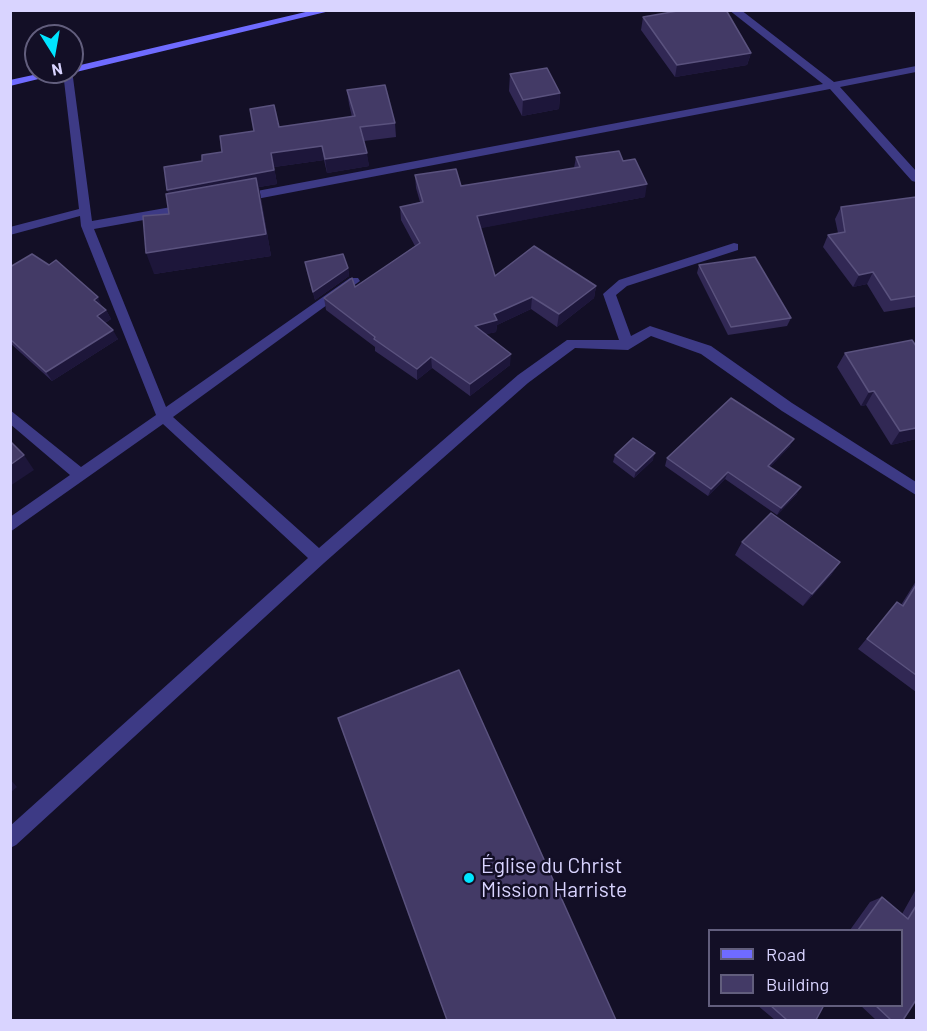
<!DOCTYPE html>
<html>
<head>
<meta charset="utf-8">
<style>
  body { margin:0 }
  #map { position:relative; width:927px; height:1031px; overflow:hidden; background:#130f26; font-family:Barlow,sans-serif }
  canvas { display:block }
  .frame { position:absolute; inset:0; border:12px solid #d9d4ff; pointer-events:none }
  .legend { position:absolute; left:708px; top:929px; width:195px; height:78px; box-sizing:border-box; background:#130f26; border:2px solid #625e7d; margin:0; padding:8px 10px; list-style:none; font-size:18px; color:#d9d4ff }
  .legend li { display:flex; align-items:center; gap:12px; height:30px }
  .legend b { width:30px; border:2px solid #625e7d }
  .north { position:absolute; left:24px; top:24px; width:60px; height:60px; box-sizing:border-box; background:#130f26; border:2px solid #625e7d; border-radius:50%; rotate:169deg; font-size:16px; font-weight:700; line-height:24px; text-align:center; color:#d9d4ff }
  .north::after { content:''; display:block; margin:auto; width:21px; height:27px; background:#00e5ff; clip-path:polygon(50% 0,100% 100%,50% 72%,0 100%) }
</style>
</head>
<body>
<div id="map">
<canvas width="927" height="1031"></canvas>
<div class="frame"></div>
<ul class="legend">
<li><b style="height:8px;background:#6f6bff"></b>Road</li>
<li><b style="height:16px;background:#433a66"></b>Building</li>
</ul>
<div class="north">N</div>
</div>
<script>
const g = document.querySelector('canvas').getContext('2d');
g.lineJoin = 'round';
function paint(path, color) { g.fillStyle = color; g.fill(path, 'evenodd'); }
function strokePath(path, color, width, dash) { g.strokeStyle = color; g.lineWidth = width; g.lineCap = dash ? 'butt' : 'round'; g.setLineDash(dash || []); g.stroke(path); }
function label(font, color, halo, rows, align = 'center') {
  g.font = font + ' Barlow,sans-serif'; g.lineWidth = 5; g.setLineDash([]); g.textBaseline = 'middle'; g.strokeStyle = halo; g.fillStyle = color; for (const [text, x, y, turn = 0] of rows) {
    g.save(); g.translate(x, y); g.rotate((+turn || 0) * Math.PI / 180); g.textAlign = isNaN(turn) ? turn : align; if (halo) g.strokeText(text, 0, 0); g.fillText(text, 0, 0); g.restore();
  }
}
paint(new Path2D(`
  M729,10H741L834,82L916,66V72L840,87L916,171V182L912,181L830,89L241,202L235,198L241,194L823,84Z
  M72,70L92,221L188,204L194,208L188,212L94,229L166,407L350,278H358L360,281L173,417L319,548L518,375L567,340H619L603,294L619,280L734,243L738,244V250L627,286L616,295L631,336L650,326L711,346L792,403L916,482V495L782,411L701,354L651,336L628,350L575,348L528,383L324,563L16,845L10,848V826L308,558L163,424L10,532V517L70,475L10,424V410L81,467L156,415L81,226L80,216L10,235V227L79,209L63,72Z`), '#3d3a85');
paint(new Path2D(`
  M314,10H334L72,73L68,72H72V67Z
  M47,72H67L10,86V80Z`), '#6f6bff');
paint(new Path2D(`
  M643,17L751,53L747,65L675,77L641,30Z
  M510,74L560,93L559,109L522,116L509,91Z
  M347,90L395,123L396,137L364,141L369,166L327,173L324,160L274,167L277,184L259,187L271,256L154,274L169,214V194L167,190L202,161L279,127L352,117L349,104Z
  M576,157L623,161L645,197L480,228L495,276L596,286L594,298L557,327L531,309L497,325L496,332L486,334L510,365L470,396L432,368L417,380L375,351V347L326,310L324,298L355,287L415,246L401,220L400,207L420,202L416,188L415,175L461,186L574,168Z
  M916,197V307L884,312L867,284L853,287L823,247L828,235L838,233L835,219L841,207Z
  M305,262L348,268L349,276L315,300Z
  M699,265L791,318L787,326L728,335L697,273Z
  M10,267L102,307L106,310L111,319L105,323L118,339L52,381L10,343Z
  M845,353L916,439L891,445L866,405L861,406L837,367Z
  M790,446L770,467L797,494L777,515L725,479L708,496L665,466L667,458Z
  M615,455L653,460L634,478L613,462Z
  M742,542L840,562L831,575L803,606L735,555Z
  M916,581V692L858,649L897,602L901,605Z
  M916,889V1000L903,1020H876L860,1005H902V930H850L870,902L882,897L902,914Z
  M757,1005H824L816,1020H775Z`), '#312854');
paint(new Path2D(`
  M751,53L747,65L675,77L677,65Z
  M560,93L559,109L522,116L523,100Z
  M322,146L324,160L274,167L277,184L259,187L271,256L154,274L146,253L266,234L172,204L167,190L271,153Z
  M367,153L369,166L327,173L325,159Z
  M647,184L645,197L477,229V216Z
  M348,268L349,276L315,300L313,292Z
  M873,272L867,284L853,287L859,275Z
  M596,286L594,298L557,327L559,314Z
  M98,297L102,307L94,300Z
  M532,297L531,309L497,325L496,332L474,337L475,326L494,314Z
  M106,310L111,319L101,325L97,316Z
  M113,330L118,339L52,381L46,372Z
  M511,354L510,365L470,396V384Z
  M431,357L432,368L417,380V369Z
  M874,391L866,405L861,406L869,392Z
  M916,428V439L891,445L900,431Z
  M794,439L790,446L765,473L768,466Z
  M655,453L653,460L634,478L636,471Z
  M24,455L34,470L10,486V465Z
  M728,472L725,479L708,496L711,489Z
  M801,487L797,494L777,515L781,508Z
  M840,562L831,575L803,606L812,594Z
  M10,779L17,787L10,793Z`), '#1d163a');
const building = new Path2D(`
  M683,10H726L751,53L677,65L643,17Z
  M547,68L560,93L523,100L510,74Z
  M385,85L395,123L360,127L367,153L325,159L322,146L271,153L274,170L167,190L164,167L202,161V155L222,152L220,136L254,131L250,109L274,105L279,127L355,116L347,90Z
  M619,151L623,161L635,159L647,184L477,216L495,276L534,246L596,286L559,314L532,297L494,314L497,320L475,326L511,354L470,384L431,357L417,369L374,339L375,337L324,298L352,278L355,287L420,243L400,207L423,202L415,175L456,169L461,186L580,167L576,157Z
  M256,178L266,234L146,253L143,216L169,214L166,194Z
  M916,197V296L891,300L873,272L859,275L828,235L845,232L841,207Z
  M32,254L49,265L56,260L98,297L94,300L106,310L97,316L113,330L46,372L10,339V267Z
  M343,254L348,268L313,292L305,262Z
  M755,257L791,318L731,327L699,265Z
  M912,340L916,346V428L900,431L874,391L869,392L845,353Z
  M731,398L794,439L768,466L801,487L781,508L728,472L711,489L667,458Z
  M633,438L655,453L636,471L615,455Z
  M10,441L24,455L10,465Z
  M771,513L840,562L812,594L742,542Z
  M916,585V675L867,639L897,602L903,606Z
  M459,670L616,1020H447L338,718Z
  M882,897L908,919L916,906V1000L903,1020H891L875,1005H902V930H858Z
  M770,1005H824L816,1020H787Z`);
paint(building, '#433a66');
strokePath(building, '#5a527e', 1.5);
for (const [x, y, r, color] of [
  [469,878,6,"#00e5ff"]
]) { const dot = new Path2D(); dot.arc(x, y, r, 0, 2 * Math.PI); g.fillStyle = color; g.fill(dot); strokePath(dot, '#130f26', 2); }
label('21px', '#d9d4ff', '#130f26', [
  ["Église du Christ",481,866],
  ["Mission Harriste",481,890]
], 'left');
</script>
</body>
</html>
